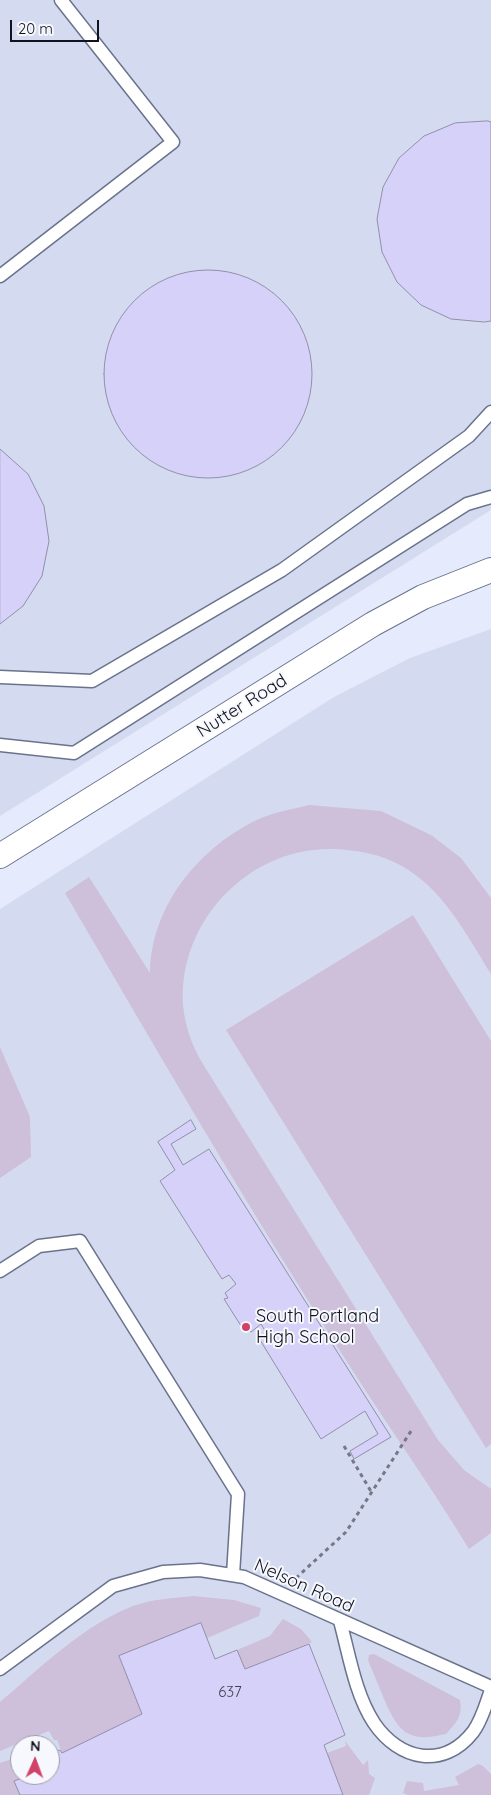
<!DOCTYPE html>
<html>
<head>
<meta charset="utf-8">
<style>
  body { margin:0 }
  #map { position:relative; width:491px; height:1795px; overflow:hidden; background:#e5eafc; font-family:Quicksand,sans-serif }
  canvas { display:block }
  .north { position:absolute; left:10px; top:1735px; width:50px; height:50px; box-sizing:border-box; background:#f6f8fe; border:1px solid #9a9ca4; border-radius:50%; rotate:2deg; font-size:14px; font-weight:700; line-height:20px; text-align:center; color:#10121c }
  .north::after { content:''; display:block; margin:auto; width:18px; height:22px; background:#d14268; clip-path:polygon(50% 0,100% 100%,50% 72%,0 100%) }
  .scale { position:absolute; left:10px; top:20px; width:89px; height:22px; box-sizing:border-box; border:2px solid #10121c; border-top:0; padding-left:6px; font-size:15px; line-height:18px; white-space:nowrap; color:#10121c; -webkit-text-stroke:4px #f6f8fe; paint-order:stroke }
</style>
</head>
<body>
<div id="map">
<canvas width="491" height="1795"></canvas>
<div class="north">N</div>
<div class="scale">20 m</div>
</div>
<script>
const g = document.querySelector('canvas').getContext('2d');
g.lineJoin = 'round';
function paint(path, color) { g.fillStyle = color; g.fill(path, 'evenodd'); }
function strokePath(path, color, width, dash) { g.strokeStyle = color; g.lineWidth = width; g.lineCap = dash ? 'butt' : 'round'; g.setLineDash(dash || []); g.stroke(path); }
function label(font, color, halo, rows, align = 'center') {
  g.font = font + ' Quicksand,sans-serif'; g.lineWidth = 4; g.setLineDash([]); g.textBaseline = 'middle'; g.strokeStyle = halo; g.fillStyle = color; for (const [text, x, y, turn = 0] of rows) {
    g.save(); g.translate(x, y); g.rotate((+turn || 0) * Math.PI / 180); g.textAlign = isNaN(turn) ? turn : align; if (halo) g.strokeText(text, 0, 0); g.fillText(text, 0, 0); g.restore();
  }
}
paint(new Path2D(`
  M0,0H491V510L0,816Z
  M491,629V1795H0V909L334,697L410,658ZM20,1745H50V1775H20Z`), '#d4dbf0');
paint(new Path2D(`
  M309,805L381,811L431,835L461,858L491,898V974C466,934 443,888 400,865C380,854 356,850 334,849C247,846 173,926 184,1013C187,1033 195,1052 206,1069L438,1440L464,1470L491,1489V1533L469,1549C429,1483 385,1422 344,1357C246,1205 156,1049 65,893L89,877L150,973C151,905 200,846 261,818C276,812 293,809 309,805Z
  M413,915L491,1041V1444L486,1448L226,1030Z
  M0,1047L30,1117L31,1157L0,1178Z
  M193,1596L234,1600L261,1608L259,1616L207,1638L201,1623L119,1656L142,1714L62,1753L57,1740H54L49,1731L0,1751V1702C39,1669 85,1624 133,1606C152,1599 174,1598 193,1596Z
  M283,1619L301,1629L312,1642L245,1669L237,1650L270,1636Z
  M374,1654L460,1700C463,1716 456,1723 446,1734C408,1743 399,1733 384,1699C379,1686 373,1673 368,1660L369,1655Z
  M345,1741L363,1765L368,1760L369,1774L375,1778L369,1795H343L327,1753L346,1746Z
  M18,1757L20,1775L26,1776L14,1781L20,1795H0V1763Z
  M478,1764L483,1766L491,1774V1795H408L403,1793L407,1781L423,1783L424,1791L459,1785L455,1777Z`), '#cebfda');
const building = new Path2D(`
  M488,121L491,122V321L484,322L451,319L421,305L397,282L382,252L377,219L383,187L399,158L424,136L455,123Z
  M104 374a104 104 0 1 1 208 0a104 104 0 1 1-208 0Z
  M0,449L28,474L44,506L49,541L42,576L23,606L0,624Z
  M191,1120L196,1129L171,1144L183,1165L209,1149L391,1437L354,1459L350,1451L378,1434L365,1411L321,1439L260,1340L267,1334L261,1324L251,1332L243,1329L224,1299L228,1298L225,1293L236,1284L229,1275L222,1279L160,1181L175,1170L158,1142Z
  M201,1623L215,1659L237,1650L245,1669L309,1644L345,1735L324,1745L343,1795H20L14,1781L30,1775H50V1754L60,1750L62,1753L142,1714L119,1656Z`);
paint(building, '#d6d1f9');
strokePath(building, '#938fab', 1);
const lane = new Path2D(`
  M0,276L173,142L61,0
  M0,677L92,681L282,570L469,436L491,412
  M0,745L74,753L467,504L491,497
  M0,1271L39,1246L80,1241L238,1494L233,1575
  M340,1621C349,1654 355,1694 374,1723C399,1760 443,1770 473,1732C482,1720 486,1704 491,1690
  M0,1669L113,1586L163,1572L200,1570L244,1577L491,1687`);
const street = new Path2D(`
  M0,856L373,624L423,597L491,570`);
strokePath(lane, '#6a728c', 15);
strokePath(street, '#6a728c', 26);
strokePath(new Path2D(`
  M344,1446L372,1493
  M296,1578L346,1532L413,1428`), '#757886', 3, [4, 4]);
strokePath(lane, '#fff', 12);
strokePath(street, '#fff', 24);
for (const [x, y, r, color] of [
  [246,1327,5,"#d14268"]
]) { const dot = new Path2D(); dot.arc(x, y, r, 0, 2 * Math.PI); g.fillStyle = color; g.fill(dot); strokePath(dot, '#f6f8fe', 2); }
label('15px', '#424253', null, [
  ["637",230,1692]
]);
label('18px', '#10121c', '#f6f8fe', [
  ["Nutter Road",242,706,-32],
  ["Nelson Road",304,1586,24]
]);
label('18px', '#10121c', '#f6f8fe', [
  ["South Portland",256,1317],
  ["High School",256,1338]
], 'left');
</script>
</body>
</html>
